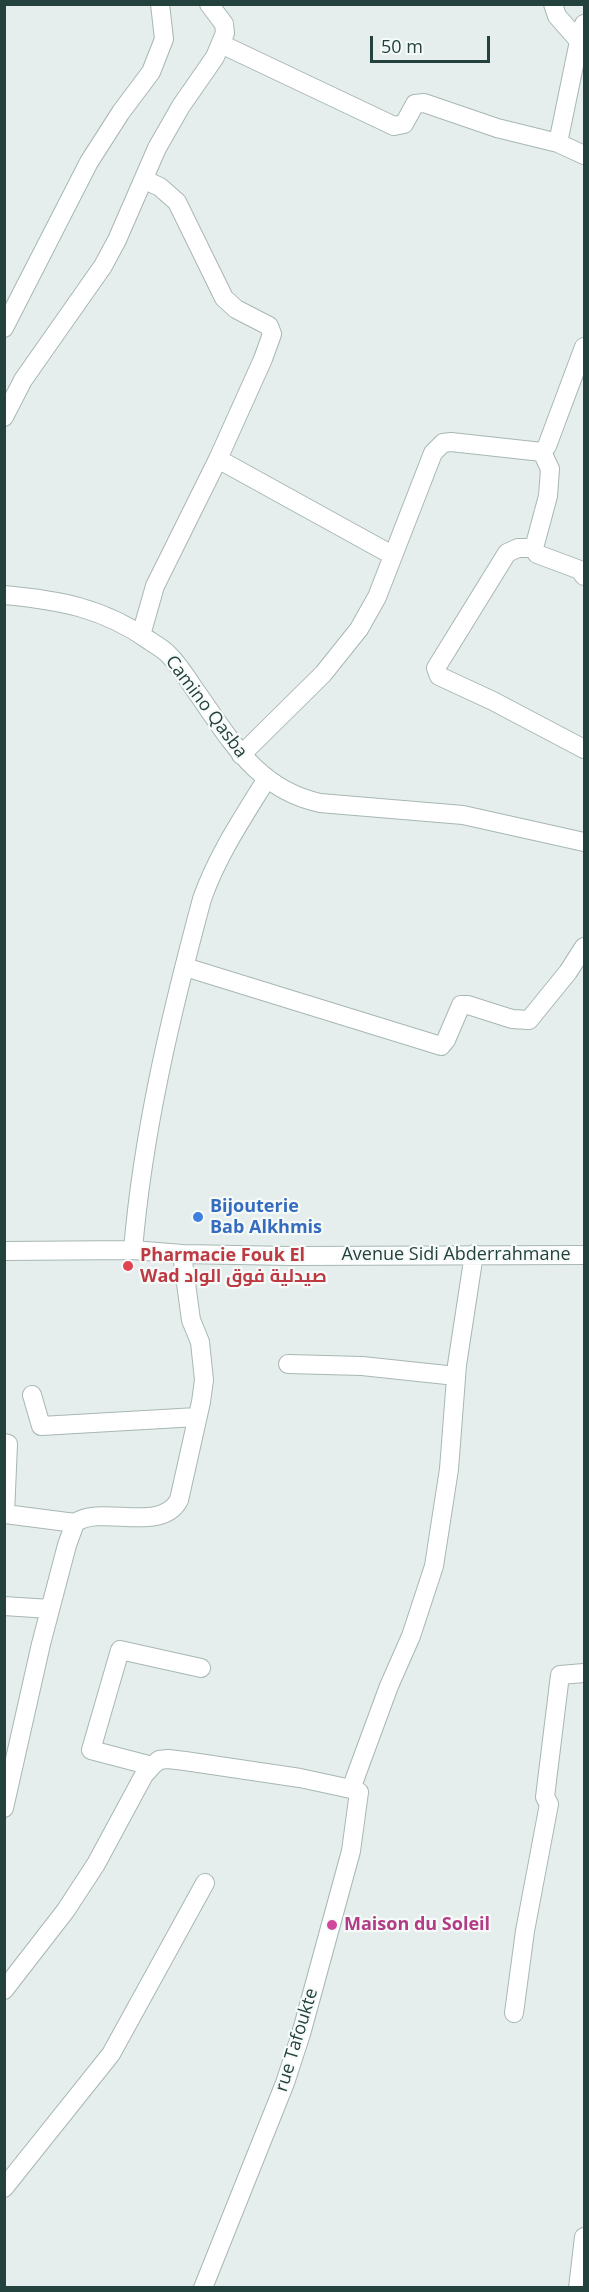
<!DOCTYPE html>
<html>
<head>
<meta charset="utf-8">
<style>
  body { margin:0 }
  #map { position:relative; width:589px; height:2292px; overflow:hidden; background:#e5eeec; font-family:"Open Sans",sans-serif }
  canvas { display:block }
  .frame { position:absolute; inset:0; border:6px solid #23413d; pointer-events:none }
  .scale { position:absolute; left:370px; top:36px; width:120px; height:27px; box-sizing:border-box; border:3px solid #23413d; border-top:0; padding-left:8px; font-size:18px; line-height:21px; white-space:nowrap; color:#23413d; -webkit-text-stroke:4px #f6fbf9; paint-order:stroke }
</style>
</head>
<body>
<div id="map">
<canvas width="589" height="2292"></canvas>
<div class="frame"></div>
<div class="scale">50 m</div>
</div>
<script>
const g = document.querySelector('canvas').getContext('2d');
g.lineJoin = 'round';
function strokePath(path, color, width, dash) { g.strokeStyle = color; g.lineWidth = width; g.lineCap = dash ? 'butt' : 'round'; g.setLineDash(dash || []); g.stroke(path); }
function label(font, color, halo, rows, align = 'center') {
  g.font = font + ' "Open Sans",Cairo,sans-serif'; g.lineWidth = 4.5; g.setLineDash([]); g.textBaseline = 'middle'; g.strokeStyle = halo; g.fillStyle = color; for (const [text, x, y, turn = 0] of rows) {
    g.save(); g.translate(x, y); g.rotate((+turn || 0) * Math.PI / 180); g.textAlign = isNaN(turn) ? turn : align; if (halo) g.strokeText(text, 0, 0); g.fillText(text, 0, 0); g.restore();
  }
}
const minor = new Path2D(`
  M553,4L557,16L579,41
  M221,44L394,126L404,124L415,104L424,103L497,128L558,143L584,155
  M558,143L579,41L584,24
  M4,328L89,162L121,112L151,72L164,39L160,4
  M4,417L23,380L103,266L117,240L157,148L181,106L215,57L225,33L224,24L209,4
  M542,452L550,469L548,496L534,548L537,554L580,570L584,576
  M218,459L392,555
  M534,548H518L507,553L436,668L439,676L493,701L584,749
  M4,595C59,600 104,608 150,641C156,645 163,649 168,654C178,664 186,676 193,687C229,737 255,789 320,803L463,815L584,842
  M141,635L155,586L218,459L263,359L272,334L269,326L236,309L224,298L177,202L160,187L145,180
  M241,755L323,674L359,629L377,597L433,453L443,443L451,442L542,452L547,446L584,347
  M185,967L441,1046L446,1040L461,1005H468L512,1019L529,1020L568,972L584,947
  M133,1250C143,1131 171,1014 202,899C217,856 242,819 266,780
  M4,1251L133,1250L182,1254L291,1256L584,1255
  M288,1364L362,1366L456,1376
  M32,1395L41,1426L197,1417
  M4,1443L8,1444L5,1514L75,1523
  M4,1606L50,1609
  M152,1766L91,1750L120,1650L201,1668
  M4,1808L41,1644L67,1545L75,1523C101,1504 161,1534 179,1500L201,1402L204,1380L200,1342L191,1320L182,1254
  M4,1990L66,1910L96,1864L144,1775L152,1766L159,1760L168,1759L185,1761L300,1778L351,1789L389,1686L411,1636L434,1566L449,1469L457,1365L474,1254
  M514,2013L525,1931L549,1804L545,1797L560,1675L584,1673
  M4,2188L111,2054L205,1883
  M203,2288L285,2083L301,2034L351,1851L359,1792L351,1789
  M578,2288L584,2237`);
strokePath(minor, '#a7b7b4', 20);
strokePath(minor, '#fff', 18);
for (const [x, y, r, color] of [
  [198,1217,6,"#3f7fe0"],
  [128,1266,6,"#e0444e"],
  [332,1925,6,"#d1479c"]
]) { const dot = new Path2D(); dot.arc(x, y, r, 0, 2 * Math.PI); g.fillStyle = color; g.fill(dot); strokePath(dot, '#f6fbf9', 2); }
label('18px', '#23413d', '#f6fbf9', [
  ["Camino Qasba",206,707,53],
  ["Avenue Sidi Abderrahmane",456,1255],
  ["rue Tafoukte",297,2040,-73]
]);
label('bold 18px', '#366cbe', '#f6fbf9', [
  ["Bijouterie",210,1207],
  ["Bab Alkhmis",210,1228]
], 'left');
label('bold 18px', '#be3a42', '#f6fbf9', [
  ["Pharmacie Fouk El",140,1256],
  ["Wad صيدلية فوق الواد",140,1277]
], 'left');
label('bold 18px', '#b23c85', '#f6fbf9', [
  ["Maison du Soleil",344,1925]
], 'left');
</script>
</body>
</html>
